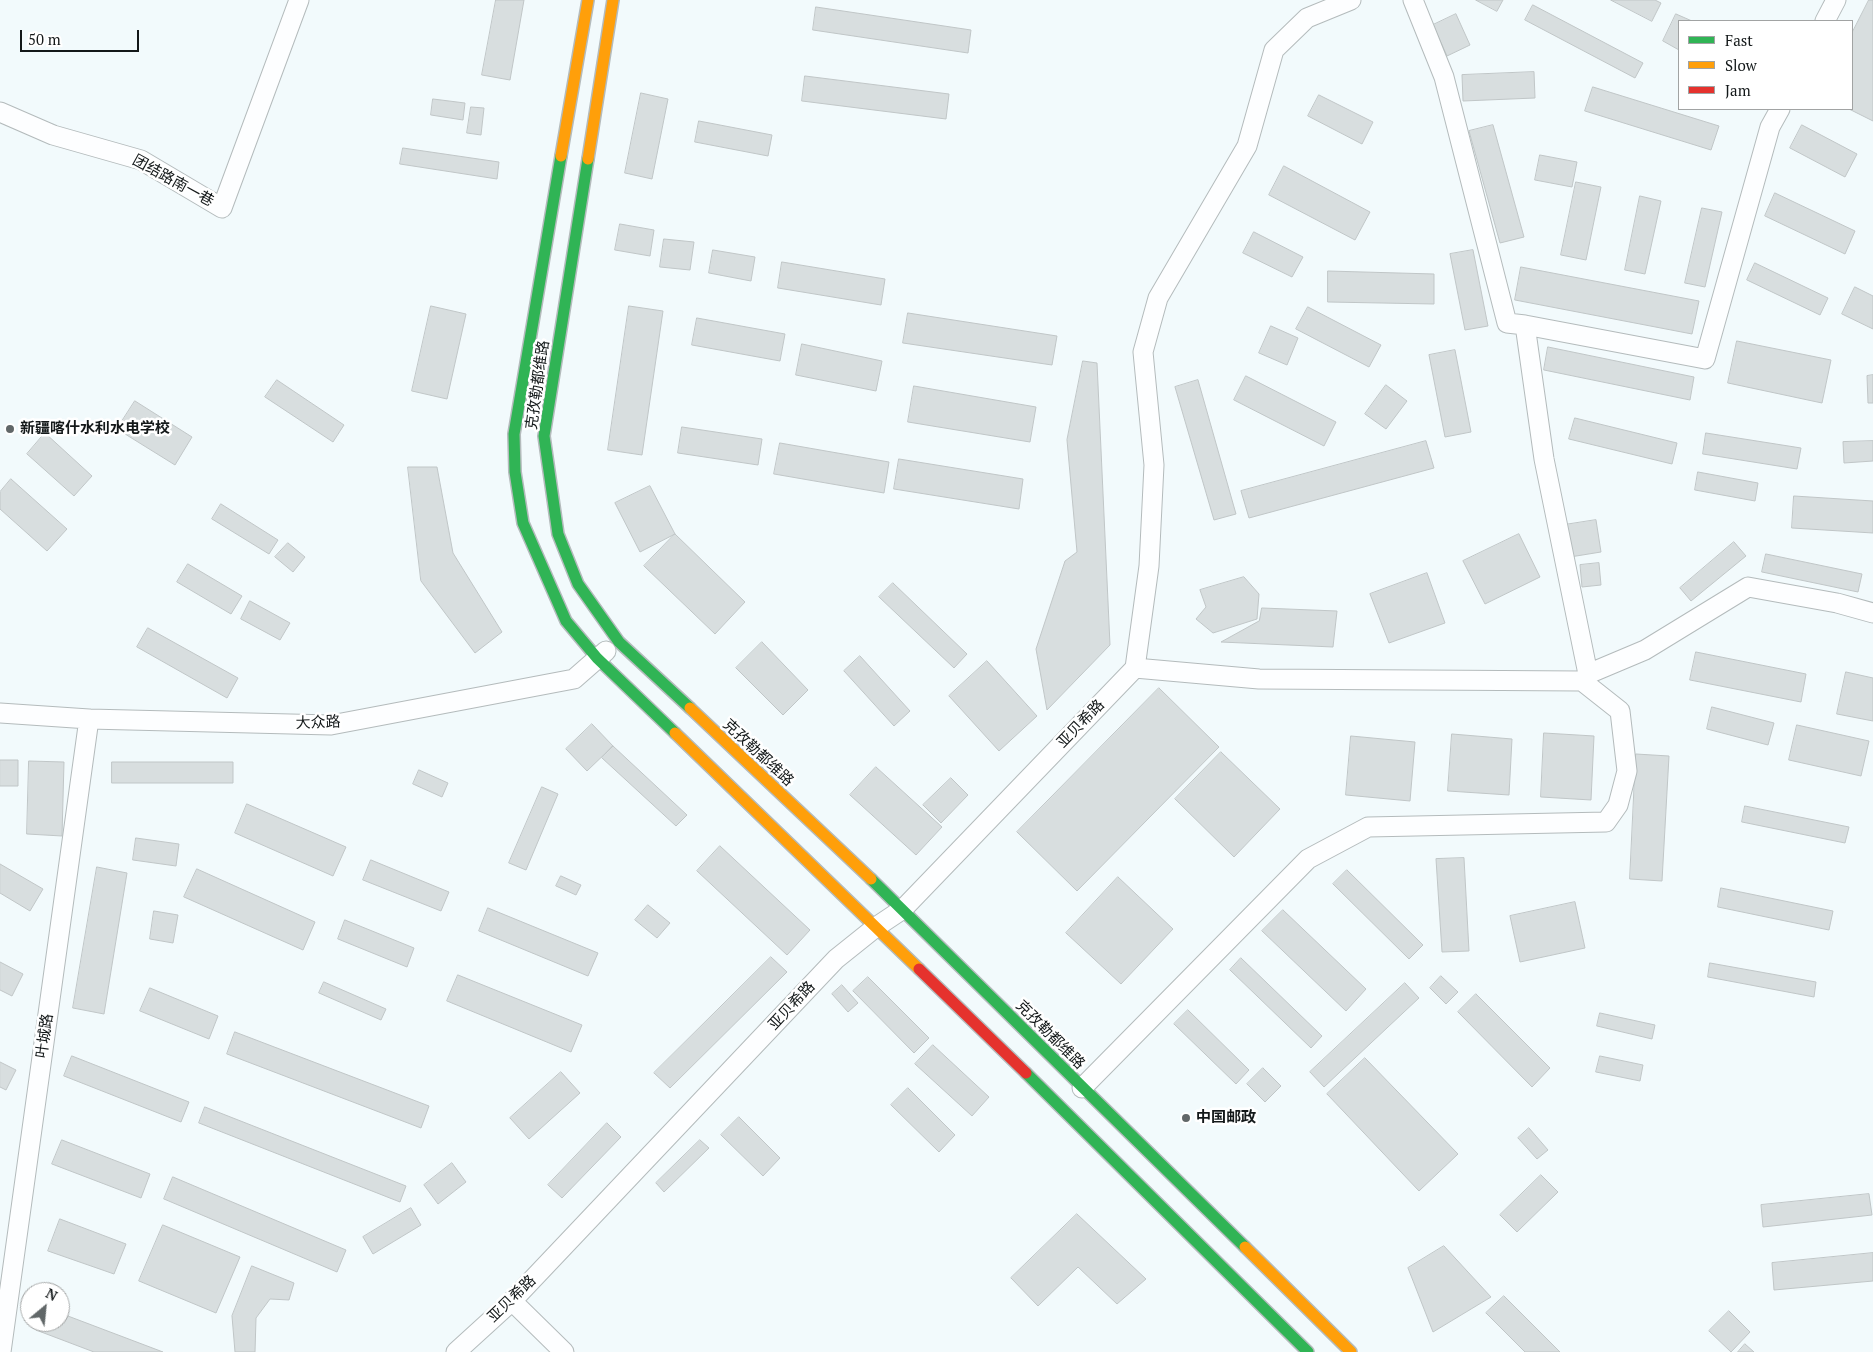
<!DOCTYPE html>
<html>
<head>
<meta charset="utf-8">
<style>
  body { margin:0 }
  #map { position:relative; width:1873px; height:1352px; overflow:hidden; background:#f2fafc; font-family:"PT Serif",serif }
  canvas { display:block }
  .legend { position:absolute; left:1678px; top:20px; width:175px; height:90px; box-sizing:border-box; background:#fff; border:1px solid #a1a3a3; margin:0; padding:6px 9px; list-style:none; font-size:15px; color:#131819 }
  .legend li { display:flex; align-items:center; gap:10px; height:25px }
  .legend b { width:25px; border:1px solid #a1a3a3 }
  .north { position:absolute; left:20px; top:1282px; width:50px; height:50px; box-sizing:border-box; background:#fff; border:1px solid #a1a3a3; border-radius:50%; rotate:28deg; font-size:14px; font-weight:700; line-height:20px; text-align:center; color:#131819 }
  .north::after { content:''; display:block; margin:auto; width:18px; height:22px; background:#616768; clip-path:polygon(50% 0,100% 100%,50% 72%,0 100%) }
  .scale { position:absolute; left:20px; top:30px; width:119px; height:22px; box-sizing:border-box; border:2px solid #131819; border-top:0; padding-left:6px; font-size:15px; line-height:18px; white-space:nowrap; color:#131819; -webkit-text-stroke:4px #fff; paint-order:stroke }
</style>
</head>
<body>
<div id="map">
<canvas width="1873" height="1352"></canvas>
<ul class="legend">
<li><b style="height:6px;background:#30b455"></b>Fast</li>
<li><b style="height:6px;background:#ff9f0a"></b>Slow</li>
<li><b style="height:6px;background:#e5322d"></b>Jam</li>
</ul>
<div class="north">N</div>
<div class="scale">50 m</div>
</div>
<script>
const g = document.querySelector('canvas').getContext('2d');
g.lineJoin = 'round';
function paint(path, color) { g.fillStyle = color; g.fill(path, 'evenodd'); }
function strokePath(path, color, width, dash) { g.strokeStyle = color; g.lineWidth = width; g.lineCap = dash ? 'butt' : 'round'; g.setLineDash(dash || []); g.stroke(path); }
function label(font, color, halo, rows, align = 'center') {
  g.font = font + ' "PT Serif","Noto Sans SC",serif'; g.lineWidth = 5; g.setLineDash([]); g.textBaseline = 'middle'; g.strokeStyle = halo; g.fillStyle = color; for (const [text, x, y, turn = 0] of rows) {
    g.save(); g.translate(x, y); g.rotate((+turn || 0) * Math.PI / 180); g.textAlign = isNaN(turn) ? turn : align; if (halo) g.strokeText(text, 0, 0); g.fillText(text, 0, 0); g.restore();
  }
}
const building = new Path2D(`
  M496,0H524L510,80L482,75Z
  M1476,0H1503L1497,11Z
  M1611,0H1655L1661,3L1652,21Z
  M1869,0H1873V121L1849,109H1852V33Z
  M1533,5L1643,63L1635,78L1525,20Z
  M816,7L971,30L968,53L813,30Z
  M1456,14L1470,45L1447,56L1433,25Z
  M1676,14L1692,21H1679V50L1663,41Z
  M1534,72L1535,98L1463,101L1462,75Z
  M805,76L949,94L946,119L802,101Z
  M1593,87L1719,126L1711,150L1585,111Z
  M641,93L668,99L652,179L625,173Z
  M1319,95L1373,122L1362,144L1308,116Z
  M433,99L465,103L463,120L431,115Z
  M471,107L484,108L481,135L467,133Z
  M699,121L772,135L768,156L695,142Z
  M1493,125L1524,237L1500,243L1469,131Z
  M1802,125L1857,154L1845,177L1790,148Z
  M403,148L499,162L497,179L400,164Z
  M1540,155L1577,162L1572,187L1535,180Z
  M1284,166L1370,212L1355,240L1269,195Z
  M1576,182L1601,187L1586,260L1561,255Z
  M1775,193L1855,231L1845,254L1765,216Z
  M1640,196L1661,201L1645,274L1625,270Z
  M1702,208L1722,212L1705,287L1685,283Z
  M620,224L654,230L650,256L615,250Z
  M1254,232L1303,257L1292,277L1243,253Z
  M664,239L694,242L690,270L660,267Z
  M713,250L755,257L751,281L709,273Z
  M1473,250L1488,326L1465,330L1450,254Z
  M782,262L885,279L881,305L778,288Z
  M1755,263L1828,298L1820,315L1747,280Z
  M1521,267L1699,301L1692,334L1515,300Z
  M1328,271L1434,274V304L1328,302Z
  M1855,287L1873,296V329L1842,314Z
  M431,306L466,314L447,399L412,391Z
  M629,306L663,311L642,455L608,450Z
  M1308,307L1381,345L1369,367L1296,329Z
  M908,313L1057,336L1052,365L903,343Z
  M697,318L785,334L780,361L692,345Z
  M1271,326L1298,338L1287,365L1259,353Z
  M1737,341L1831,360L1822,403L1728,383Z
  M802,344L882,361L876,391L796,375Z
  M1548,347L1694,377L1690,400L1544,370Z
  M1455,350L1471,432L1445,437L1429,355Z
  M1083,361L1097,363L1110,645L1047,710L1036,649L1065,561L1077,552L1067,440Z
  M1873,375V403H1868L1867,376Z
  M1246,376L1336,422L1324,446L1234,400Z
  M277,380L344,425L333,442L265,397Z
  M1198,380L1236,514L1214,520L1175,387Z
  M1386,385L1407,401L1386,429L1365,414Z
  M914,386L1036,407L1030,442L908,422Z
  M135,401L192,437L175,465L117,429Z
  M1575,418L1677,443L1672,464L1569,439Z
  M682,427L762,439L758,465L678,453Z
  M45,433L92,476L74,496L27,454Z
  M1706,433L1801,448L1797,469L1703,454Z
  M1426,441L1434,468L1249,518L1241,491Z
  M1873,441V461L1844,463L1843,442Z
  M780,443L889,462L884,493L774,474Z
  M899,459L1023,479L1019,509L894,489Z
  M408,467H437L453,553L502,632L475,653L421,581Z
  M1698,472L1758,483L1755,501L1695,490Z
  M11,479L67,529L47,551L0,509V492Z
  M650,486L675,534L640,552L615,503Z
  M1794,496L1873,501V533L1792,528Z
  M221,504L278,540L269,554L212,519Z
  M1596,520L1601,552L1570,557L1564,525Z
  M675,534L745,602L715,634L644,566Z
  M1519,534L1540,577L1485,604L1463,561Z
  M1734,542L1746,556L1691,601L1680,588Z
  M288,543L305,557L293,572L275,557Z
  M1766,554L1862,574L1858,592L1762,572Z
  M1599,563L1601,585L1582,587L1580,565Z
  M188,564L242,596L231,614L177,582Z
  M1427,573L1445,623L1389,643L1370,594Z
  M1244,577L1259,594L1257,619L1213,633L1196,619L1206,607L1200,590Z
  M893,583L967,654L954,668L879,597Z
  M250,601L290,623L280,640L241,619Z
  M1262,608L1337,611L1333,647L1221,642L1259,621Z
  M148,628L238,678L227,698L137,647Z
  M762,642L808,690L783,715L736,668Z
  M1696,652L1806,674L1801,702L1690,680Z
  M860,656L910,711L894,726L844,671Z
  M987,661L1037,716L999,751L949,696Z
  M1846,672L1873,678V721L1837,714Z
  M1159,688L1219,747L1077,891L1017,832Z
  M1712,707L1774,723L1768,745L1707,729Z
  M592,724L613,746L587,771L566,749Z
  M1797,725L1869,741L1861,776L1789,760Z
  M1544,733L1594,736L1591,800L1541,797Z
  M1452,734L1512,739L1509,795L1448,791Z
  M1351,736L1415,742L1410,801L1346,795Z
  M613,746L687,815L676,826L602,758Z
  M1221,752L1280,809L1234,857L1175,799Z
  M1636,754L1669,756L1662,881L1630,879Z
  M0,760H18V786H0Z
  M29,761L64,762L62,836L27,834Z
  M112,762H233V783H112Z
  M876,767L942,827L916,855L850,795Z
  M419,770L448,783L442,797L413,784Z
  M951,778L968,795L941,823L923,805Z
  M542,787L558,794L526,870L509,863Z
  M247,804L346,847L333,876L235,833Z
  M1745,806L1849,827L1845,843L1742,822Z
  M136,838L179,844L176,866L133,860Z
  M720,846L810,930L787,955L697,871Z
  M1464,858L1469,951L1442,952L1436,859Z
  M371,860L449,892L441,911L363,880Z
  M0,864L43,889L30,911L0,893Z
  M97,867L127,873L104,1014L73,1008Z
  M197,869L315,922L303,950L184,897Z
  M1347,870L1423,945L1409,959L1333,884Z
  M561,876L581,885L576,895L556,886Z
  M1118,877L1173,929L1121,984L1066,933Z
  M1721,888L1833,911L1829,930L1718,907Z
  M1575,902L1585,948L1520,962L1510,916Z
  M648,905L670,923L657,938L635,920Z
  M488,908L598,953L588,976L479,931Z
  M1283,910L1366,989L1346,1011L1262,931Z
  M154,911L178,915L173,943L150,939Z
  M345,920L414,948L407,967L338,939Z
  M771,957L787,972L670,1088L654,1073Z
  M1241,958L1322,1036L1311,1048L1230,970Z
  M0,962L23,974L12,996L0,990Z
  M1710,963L1816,982L1814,997L1708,977Z
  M458,975L582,1025L571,1052L447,1001Z
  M1441,976L1458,992L1446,1004L1430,988Z
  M868,977L929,1038L914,1053L853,991Z
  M324,982L386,1009L381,1020L319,993Z
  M1405,983L1419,998L1324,1087L1310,1072Z
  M842,985L858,1003L848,1012L832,994Z
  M150,988L218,1016L209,1039L140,1011Z
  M1476,994L1550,1068L1532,1087L1458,1012Z
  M1188,1010L1249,1070L1236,1084L1174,1024Z
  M1600,1013L1655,1025L1652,1039L1597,1026Z
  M235,1032L429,1106L421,1128L227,1054Z
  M933,1045L989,1097L972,1116L915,1064Z
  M72,1056L189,1102L181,1122L64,1076Z
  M1600,1056L1643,1065L1640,1081L1596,1072Z
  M1365,1058L1458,1154L1419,1191L1327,1094Z
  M0,1062L16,1070L6,1090L0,1087Z
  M1263,1068L1281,1086L1265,1102L1247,1084Z
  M561,1072L580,1093L529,1139L510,1118Z
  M908,1088L955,1135L939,1152L891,1105Z
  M205,1107L406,1186L400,1202L199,1123Z
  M739,1117L780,1158L763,1176L721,1135Z
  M607,1123L621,1137L562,1198L548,1185Z
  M1529,1128L1548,1150L1537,1159L1518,1138Z
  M62,1140L150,1174L141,1198L52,1164Z
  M700,1140L709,1148L664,1192L656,1183Z
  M452,1163L466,1182L438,1204L424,1185Z
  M1541,1175L1558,1192L1517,1232L1500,1215Z
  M173,1177L346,1250L337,1272L164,1199Z
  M1869,1194L1872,1215L1763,1227L1761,1205Z
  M411,1208L421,1225L373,1254L363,1237Z
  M1077,1214L1146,1279L1117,1304L1078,1267L1038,1306L1011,1278Z
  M60,1219L126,1244L114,1274L48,1251Z
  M163,1225L240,1257L216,1313L139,1281Z
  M1444,1246L1491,1297L1433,1332L1408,1268Z
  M1873,1253V1281L1774,1290L1772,1263Z
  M252,1266L294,1283L289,1300L270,1299L256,1318L255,1352H235L232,1316Z
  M1504,1296L1560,1352H1525L1486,1313Z
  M1729,1311L1750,1332L1731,1352L1709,1331Z
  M60,1313L163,1352H94L36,1330L39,1322H60Z
  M1745,1344L1754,1352H1738Z`);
paint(building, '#d8dedf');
strokePath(building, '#c0c6c7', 1);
const street = new Path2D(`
  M1413,0L1444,77L1507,323L1525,325L1705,359L1770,127L1780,109
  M1825,21L1836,0
  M0,112L53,135L141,160L222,208L299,0
  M1525,325L1544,459L1588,674
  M1135,668L1259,679L1582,681L1588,674L1645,650L1748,587L1837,603L1873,613
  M1135,668L1149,566L1154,465L1143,352L1158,298L1247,146L1274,50L1307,18L1351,0
  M0,713L89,719L331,725L574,679L606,651
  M1082,1088L1308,859L1368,827L1606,822L1618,805L1627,771L1620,711L1582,681
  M512,1301L564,1352
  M1,1352L89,719
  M456,1352L512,1301L836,959L876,927L903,909L1135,668`);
const fast = new Path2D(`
  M561,156L514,434L515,472L523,523L566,621L597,658L675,733
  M588,159L544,436L558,534L578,584L619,642L690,708
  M871,879L1245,1247
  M1026,1073L1308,1352`);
const slow = new Path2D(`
  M561,156L588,0
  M588,159L613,0
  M690,708L871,879
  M675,733L919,969
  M1245,1247L1351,1352`);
const jam = new Path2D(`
  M919,969L1026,1073`);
strokePath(street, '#b4bbbc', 21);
strokePath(fast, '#b4bbbc', 14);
strokePath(slow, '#b4bbbc', 14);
strokePath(jam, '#b4bbbc', 14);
strokePath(street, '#fdfeff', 19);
strokePath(fast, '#30b455', 11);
strokePath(slow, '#ff9f0a', 11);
strokePath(jam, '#e5322d', 11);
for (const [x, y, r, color] of [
  [10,429,5,"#616768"],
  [1186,1118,5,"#616768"]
]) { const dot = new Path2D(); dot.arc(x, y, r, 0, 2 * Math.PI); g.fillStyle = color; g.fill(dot); strokePath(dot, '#fff', 2); }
label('15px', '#131819', '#fff', [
  ["团结路南一巷",173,181,29],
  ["克孜勒都维路",538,385,-82],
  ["大众路",318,723,-2],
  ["亚贝希路",1081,724,-46],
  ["克孜勒都维路",758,753,43],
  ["亚贝希路",792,1006,-47],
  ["克孜勒都维路",1050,1035,45],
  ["叶城路",45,1036,-82],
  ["亚贝希路",512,1299,-44]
]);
label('bold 15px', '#131819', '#fff', [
  ["新疆喀什水利水电学校",20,429],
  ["中国邮政",1196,1118]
], 'left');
</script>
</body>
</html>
